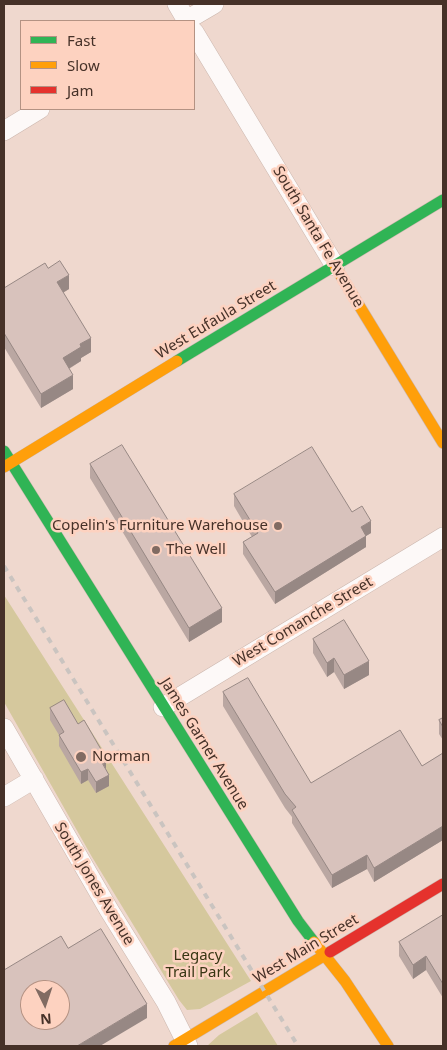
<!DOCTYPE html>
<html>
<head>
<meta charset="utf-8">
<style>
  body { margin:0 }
  #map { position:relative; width:447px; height:1050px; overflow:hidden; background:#efd8ce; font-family:"Noto Sans",sans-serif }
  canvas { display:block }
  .frame { position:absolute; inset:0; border:5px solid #463128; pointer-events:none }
  .legend { position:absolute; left:20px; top:20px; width:175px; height:90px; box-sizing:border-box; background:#fdd2c0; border:1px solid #b49283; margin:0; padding:6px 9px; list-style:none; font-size:15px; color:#463128 }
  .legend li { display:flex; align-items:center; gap:10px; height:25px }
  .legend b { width:25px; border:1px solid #b49283 }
  .north { position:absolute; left:20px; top:980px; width:50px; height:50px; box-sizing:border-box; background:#fdd2c0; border:1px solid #b49283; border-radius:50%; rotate:176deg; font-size:14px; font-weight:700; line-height:20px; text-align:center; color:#463128 }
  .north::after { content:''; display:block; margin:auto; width:18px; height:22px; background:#816b62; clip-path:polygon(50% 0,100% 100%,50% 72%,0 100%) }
</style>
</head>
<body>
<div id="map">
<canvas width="447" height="1050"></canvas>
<div class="frame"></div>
<ul class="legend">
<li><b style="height:6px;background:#30b455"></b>Fast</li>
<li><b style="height:6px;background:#ff9f0a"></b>Slow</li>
<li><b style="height:6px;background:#e5322d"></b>Jam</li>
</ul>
<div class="north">N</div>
</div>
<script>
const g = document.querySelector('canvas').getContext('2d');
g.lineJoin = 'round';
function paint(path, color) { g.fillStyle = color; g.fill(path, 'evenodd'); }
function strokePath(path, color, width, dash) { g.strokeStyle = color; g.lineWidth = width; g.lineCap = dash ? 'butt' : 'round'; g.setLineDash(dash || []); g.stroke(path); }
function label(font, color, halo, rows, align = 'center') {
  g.font = font + ' "Noto Sans",sans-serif'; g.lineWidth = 5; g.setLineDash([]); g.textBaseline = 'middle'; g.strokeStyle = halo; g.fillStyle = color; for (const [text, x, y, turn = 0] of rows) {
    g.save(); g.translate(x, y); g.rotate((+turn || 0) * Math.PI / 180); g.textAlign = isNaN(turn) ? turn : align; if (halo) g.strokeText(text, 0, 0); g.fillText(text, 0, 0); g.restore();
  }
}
paint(new Path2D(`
  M4,595L251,981L200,1009L187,1010L179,1000L92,857L4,702Z
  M257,1012L278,1046H207L219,1035Z`), '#d5c89d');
const street = new Path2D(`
  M177,4L187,21
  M185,21L214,4
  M194,32L335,266
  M4,131L40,109
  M163,707L443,537
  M4,728L109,910L166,1002L188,1046
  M4,797L34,779`);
const fast = new Path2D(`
  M177,361L443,200
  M4,451L298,921L314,942`);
const slow = new Path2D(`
  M335,266L443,443
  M4,467L177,361
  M314,942L345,981L388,1046
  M174,1046L330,952`);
const jam = new Path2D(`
  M330,952L443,884`);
strokePath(street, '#cbb6ad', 20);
strokePath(fast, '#cbb6ad', 12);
strokePath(slow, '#cbb6ad', 12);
strokePath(jam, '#cbb6ad', 12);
strokePath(street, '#fdf9f8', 19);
strokePath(fast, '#30b455', 11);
strokePath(slow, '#ff9f0a', 11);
strokePath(jam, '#e5322d', 11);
strokePath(new Path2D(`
  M4,566L298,1046`), '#cac4c0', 4, [6, 6]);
paint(new Path2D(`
  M48,268L69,289L63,293L91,352L81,358V361L69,369L73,389L41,408L4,347V288Z
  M90,464L222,622L189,642L90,478Z
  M234,494L352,512L371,533L366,536V547L275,604L243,554V542L252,537L234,506Z
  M313,639L369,675L344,689L334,672L327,677L313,653Z
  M223,692L311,783L422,766L443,753V840L374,882L367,869L332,888L292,823V817L285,808L223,706Z
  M50,708L106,769L109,786L96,793L88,780L81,784L59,746V735L50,720Z
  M443,718V740L439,734V720Z
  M443,915V998L426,970L413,979L399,956V942Z`), '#baa7a2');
paint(new Path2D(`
  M69,275V289L57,296V282Z
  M91,338V352L81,358V361L63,372V358L80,344Z
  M73,375V389L41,408V394Z
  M371,521V533L366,536V547L275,604V592L361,527Z
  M222,608V622L189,642V628Z
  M334,658V672L327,677V663Z
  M369,661V675L344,689V675Z
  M106,758V769L101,761Z
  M88,769V780L81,784V772Z
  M109,775V786L96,793V782Z
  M443,826V840L374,882V868Z
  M367,855V869L332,888V875Z
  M426,956V970L413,979V965Z
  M147,1004V1018L100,1046H77Z`), '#978884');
const building = new Path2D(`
  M60,261L69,275L57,282L91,338L80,344L81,347L63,358L73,375L41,394L4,333V288L45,263L48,268Z
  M122,445L222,608L189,628L90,464Z
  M312,447L352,512L362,506L371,521L361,527L366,536L275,592L243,542L258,533L234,494Z
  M344,620L369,661L344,675L334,658L327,663L313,639Z
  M248,678L311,783L400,730L422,766L443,753V826L374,868L367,855L332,875L292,810L296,807L285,794L223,692Z
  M64,700L78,724L84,720L106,758L101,761L109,775L96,782L88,769L81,772L59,735L64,732L50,708Z
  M443,718V727L439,720Z
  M443,915V984L426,956L413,965L399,942Z
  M101,929L147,1004L77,1046H4V970L61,936L68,948ZM30,990H60V1020H30Z`);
paint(building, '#d8c2bc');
strokePath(building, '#978884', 1);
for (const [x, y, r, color] of [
  [278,526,5,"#816b62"],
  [156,550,5,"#816b62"],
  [81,757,6,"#816b62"]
]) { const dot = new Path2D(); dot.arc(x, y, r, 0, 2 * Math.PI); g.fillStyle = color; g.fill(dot); strokePath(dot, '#fdd2c0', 2); }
label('15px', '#463128', '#fdd2c0', [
  ["South Santa Fe Avenue",318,237,59],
  ["West Eufaula Street",216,320,-31],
  ["West Comanche Street",303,622,-31],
  ["James Garner Avenue",204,744,58],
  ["South Jones Avenue",94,884,59],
  ["West Main Street",306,949,-31]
]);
label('15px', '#463128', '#fdd2c0', [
  ["Copelin's Furniture Warehouse",268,526,"right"],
  ["The Well",166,550],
  ["Norman",92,757]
], 'left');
label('15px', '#383613', '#fdd2c0', [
  ["Legacy",198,956],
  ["Trail Park",198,973]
]);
</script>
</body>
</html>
